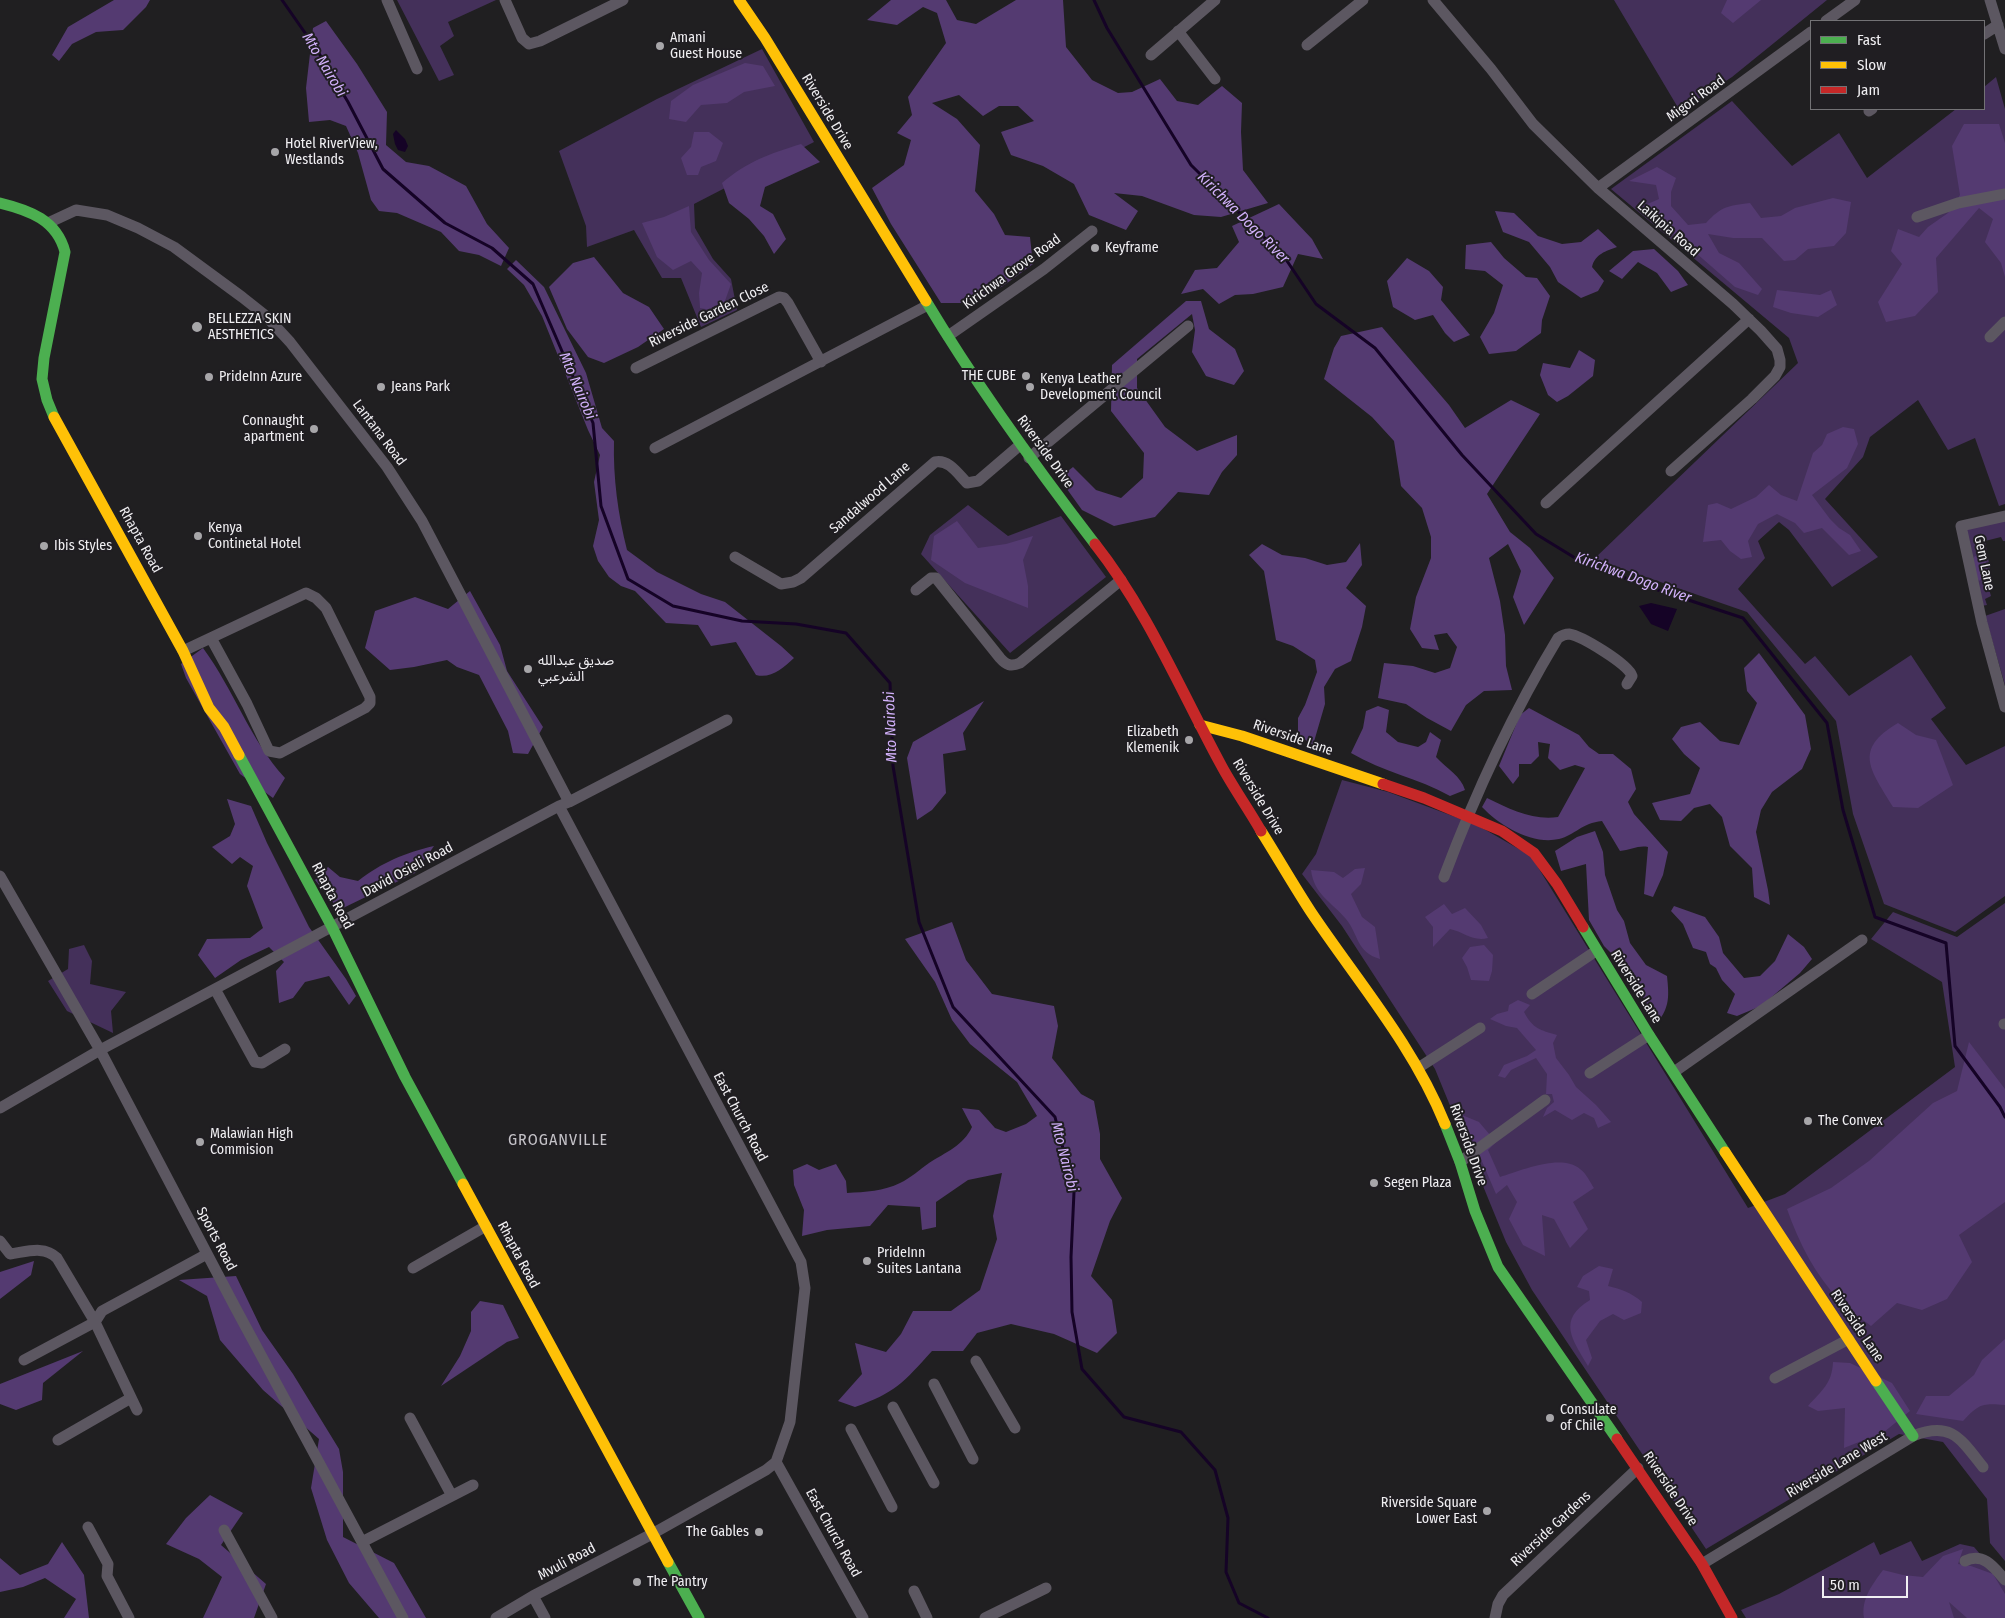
<!DOCTYPE html>
<html>
<head>
<meta charset="utf-8">
<style>
  body { margin:0 }
  #map { position:relative; width:2005px; height:1618px; overflow:hidden; background:#201f21; font-family:"Fira Sans Condensed",sans-serif }
  canvas { display:block }
  .legend { position:absolute; left:1810px; top:20px; width:175px; height:90px; box-sizing:border-box; background:#201e22; border:1px solid #737275; margin:0; padding:6px 9px; list-style:none; font-size:15px; color:#f0eff2 }
  .legend li { display:flex; align-items:center; gap:10px; height:25px }
  .legend b { width:25px; border:1px solid #737275 }
  .scale { position:absolute; left:1822px; top:1576px; width:86px; height:22px; box-sizing:border-box; border:2px solid #f0eff2; border-top:0; padding-left:6px; font-size:15px; line-height:18px; white-space:nowrap; color:#f0eff2; -webkit-text-stroke:4px #201e22; paint-order:stroke }
</style>
</head>
<body>
<div id="map">
<canvas width="2005" height="1618"></canvas>
<ul class="legend">
<li><b style="height:6px;background:#4caf50"></b>Fast</li>
<li><b style="height:6px;background:#ffc107"></b>Slow</li>
<li><b style="height:6px;background:#c62828"></b>Jam</li>
</ul>
<div class="scale">50 m</div>
</div>
<script>
const g = document.querySelector('canvas').getContext('2d');
g.lineJoin = 'round';
function paint(path, color) { g.fillStyle = color; g.fill(path, 'evenodd'); }
function strokePath(path, color, width, dash) { g.strokeStyle = color; g.lineWidth = width; g.lineCap = dash ? 'butt' : 'round'; g.setLineDash(dash || []); g.stroke(path); }
function label(font, color, halo, rows, align = 'center') {
  g.font = font + ' "Fira Sans Condensed","Noto Sans Arabic",sans-serif'; g.lineWidth = 4; g.setLineDash([]); g.textBaseline = 'middle'; g.strokeStyle = halo; g.fillStyle = color; for (const [text, x, y, turn = 0] of rows) {
    g.save(); g.translate(x, y); g.rotate((+turn || 0) * Math.PI / 180); g.textAlign = isNaN(turn) ? turn : align; if (halo) g.strokeText(text, 0, 0); g.fillText(text, 0, 0); g.restore();
  }
}
paint(new Path2D(`
  M397,0H496L448,22L454,36L440,46L454,75L439,81Z
  M1614,0H1827L1732,77L1680,111Z
  M762,49L814,142L694,204L695,228L713,259L731,279L737,310L701,327L681,278H662L634,230L587,247L586,226L559,151L657,99Z
  M1996,77L2005,109V504L1999,506L1975,438L1948,450L1918,400L1870,437L1863,457L1825,499L1878,557L1832,587L1789,530L1779,522L1758,541L1765,558L1738,589L1805,664L1815,656L1849,696L1911,655L1946,708L1931,719L1966,765L2005,746V896L1955,932L1884,904L1853,814L1836,721L1747,612L1594,559L1798,363L1789,338L1611,189L1732,101L1792,166L1839,133L1867,178L1956,109H1984V87Z
  M968,505L1008,536L1061,516L1106,577L1010,653L921,554L930,535Z
  M2005,518V541H2003L2001,537L1985,541L1992,580L1987,582L1991,596L1985,599L1987,605L1981,606L1963,528Z
  M2005,609V685L1985,616Z
  M1342,780L1388,792L1477,825L1531,856L1748,1208L1785,1194L1955,1067L1942,982L1871,939L1893,912L1957,937L2005,903V1561L1990,1543L1987,1499L1943,1442L1899,1434L1706,1549L1532,1290L1506,1242L1435,1069L1342,926L1302,874L1316,854Z
  M84,945L92,961L90,984L126,992L111,1011L113,1033L67,1011L48,981L68,969L69,949Z
  M1911,1541L1922,1561L1960,1544L1974,1547L2005,1583V1618H1746L1741,1610L1779,1594L1874,1542L1880,1555Z`), '#44305a');
paint(new Path2D(`
  M114,0H150L146,7L123,30L96,32L72,44L59,61L52,55L68,27Z
  M891,0H946L957,20L976,24L1016,0H1063L1066,47L1092,80L1118,93L1132,92L1160,79L1177,101L1198,105L1222,86L1242,103L1241,132L1243,170L1268,203L1221,217L1194,215L1142,196L1114,193L1138,211L1126,230L1089,215L1074,184L1043,166L1011,155L1001,132L1034,121L1018,106H999L983,116L959,95L932,103L957,119L980,145L975,191L994,214L1005,235L1030,237L1033,264L1003,286L973,303H941L891,224L872,188L904,165L911,140L897,133L912,115L908,97L946,43L937,13L923,7L897,25L867,20Z
  M1727,0H1761L1733,23L1721,13Z
  M326,21L357,64L387,112L386,145L406,162L429,166L466,186L487,224L509,248L501,266L479,255L459,251L441,232L397,213L379,211L371,200L358,153L346,126L330,120L309,122L306,88L313,28Z
  M745,63L763,66L775,86L744,92L727,103L701,105L686,122L669,119L671,101L693,85Z
  M1964,124H1999L2005,143V277L2001,263L1985,242L1993,219L1979,208L1936,258L1938,292L1915,316L1886,322L1878,302L1902,264L1891,251L1898,229L1919,237L1928,227L1948,213L1960,195L1952,146Z
  M694,132H709L723,143L716,161L701,167L698,175H687L681,158L691,147Z
  M801,144L820,162L765,187L760,206L773,214L786,239L774,254L764,236L749,219L729,203L722,183C748,161 769,154 801,144Z
  M1657,167L1676,178L1671,192V206L1688,225L1706,223C1722,206 1727,206 1750,203L1761,218L1781,216L1795,208L1833,198L1851,202L1846,233L1834,246L1808,249L1795,260L1784,261L1762,238H1733L1708,234L1719,253L1739,263L1762,289L1758,295L1735,287L1664,225L1649,214L1643,206L1659,199L1656,185L1629,181Z
  M1279,204L1312,239L1323,259L1298,254L1283,287L1253,294L1235,295L1219,304L1203,289L1181,294L1195,270L1217,268L1239,242L1232,226Z
  M689,206L691,232L709,260L731,284L721,312L700,308L699,293L702,273L691,261L673,270L657,257L642,223L664,217Z
  M1495,211L1514,213L1538,236L1562,244L1581,242L1598,229L1617,247C1606,251 1595,254 1592,267L1604,281L1598,291L1581,298L1558,282L1550,267L1529,242L1503,232Z
  M1491,242L1504,258L1526,277L1537,278L1550,296L1542,320L1541,333L1516,351L1489,354L1480,337L1494,313L1503,285L1485,271L1465,269L1466,245Z
  M1654,249L1678,271L1688,285L1671,292L1657,273L1638,262L1622,279L1609,271L1633,251Z
  M594,257L623,293L649,307L664,329L638,347L604,363L588,357L567,329L549,287L573,263Z
  M1407,258L1429,271L1443,287L1441,300L1470,335L1454,342L1445,333L1433,315L1415,320L1393,307L1387,281Z
  M516,260L544,287L586,373L602,428L614,441C613,478 618,514 627,550L657,572L701,594L725,602L781,646L794,658C783,668 771,679 756,675L736,642L711,646L698,625L666,623L635,591L621,586L609,577L598,561L593,546L599,520L594,482L600,455L588,430L542,316L524,285L507,269Z
  M1777,290L1820,295L1831,290L1837,305L1818,317L1791,313L1773,307Z
  M1186,301H1201L1209,329L1235,349L1244,371L1234,385L1206,376L1192,352L1195,330L1192,314L1137,359V388L1165,427L1197,451L1237,435V455L1222,472L1209,495L1178,492L1155,517L1114,526L1082,510L1059,478L1073,467L1096,490L1121,498L1143,478L1144,453L1111,411L1112,365Z
  M1382,327L1449,405L1465,428L1511,400L1540,414L1487,494L1510,532L1530,548L1554,578L1524,625L1513,597L1521,571L1508,544L1489,558L1500,601L1505,635L1506,666L1512,690L1484,691L1466,705L1451,731L1427,718L1406,704L1378,698L1384,663L1413,666L1435,673L1450,668L1457,647L1447,633L1434,635L1439,650L1422,648L1410,629L1416,597L1431,558V537L1422,508L1401,486L1394,441L1372,417L1324,379L1334,348L1341,336Z
  M1579,350L1595,360L1593,376L1568,396L1557,402L1548,395L1540,375L1543,363L1570,368Z
  M1843,427L1854,429L1858,444L1847,468L1812,495L1830,519L1839,528L1850,535L1861,551L1849,555L1822,528L1804,533L1795,523L1777,514L1758,524L1748,541L1752,557L1741,559L1730,551L1721,540L1703,542L1708,505L1717,503L1731,509L1756,497L1769,485L1781,495L1797,501L1813,453L1822,445L1827,434Z
  M957,521L978,548L1006,544L1033,536L1023,560L1028,586V608L965,583L931,560L934,536Z
  M1360,543L1362,565L1346,588L1366,606L1362,627L1351,661L1335,669L1324,687L1325,704L1313,745L1298,735V718L1305,705L1317,672L1315,660L1293,646L1276,640L1264,571L1249,555L1262,544L1282,555L1305,558L1327,565L1346,562Z
  M1975,556L1985,558L1988,572L1979,581L1974,573L1971,561Z
  M470,591L500,645L507,671L543,727L528,754L513,753L508,731L479,675L457,667L447,660L414,667L390,670L365,648L375,611L415,597L448,609Z
  M203,648C234,690 250,740 285,778L273,798L240,774L186,678L181,664Z
  M1759,653L1805,715L1811,749L1802,769L1772,792L1761,810L1756,832L1768,890L1770,905L1754,897L1752,868L1730,846L1722,817L1710,804L1694,808L1681,821L1660,820L1652,803L1690,794L1700,768L1684,754L1672,739L1681,727L1700,722L1720,741L1739,745L1757,703L1747,691L1744,668Z
  M984,701L963,733L966,750L943,754L946,793L932,810L917,820L907,758L913,742Z
  M1378,706L1389,710L1386,732L1398,742L1418,747L1426,742L1430,732L1441,740L1436,757C1447,769 1461,776 1465,790L1450,796C1418,778 1383,772 1351,753L1363,728L1366,711Z
  M1529,708L1579,735L1589,747L1599,754H1613L1631,769L1636,789L1628,802L1634,814L1668,852L1663,875L1653,897L1644,894L1648,847C1639,845 1630,850 1620,851L1602,821C1582,823 1575,835 1559,839C1532,845 1500,826 1482,807L1487,798C1509,809 1534,821 1558,817L1585,768L1575,765L1560,770L1548,758L1550,744L1538,742L1539,756L1531,764H1519V776L1513,784L1499,766L1520,715Z
  M1898,723L1916,735L1936,740L1953,785L1918,808L1893,807C1871,770 1852,750 1898,723Z
  M227,799L251,806L267,843L309,927L346,979L356,996L349,1005L329,976L305,982L293,998L279,1003L276,971L284,962L269,947L241,960L215,978L198,955L207,939L250,938L263,928L247,886L253,866L240,857L232,864L212,847L230,836L235,824Z
  M1595,831L1603,852L1605,875L1617,910L1624,921L1630,943L1646,965L1667,976C1669,996 1670,1007 1657,1023L1629,971L1604,946L1589,920L1586,864L1561,871L1555,851L1577,837Z
  M434,846L415,873L339,910L315,880L328,867L340,877L358,881C383,862 404,853 434,846Z
  M1365,868L1361,884L1351,894L1362,917L1375,927L1380,959C1356,952 1359,935 1346,919C1332,902 1314,895 1311,870L1334,872L1343,878L1355,869Z
  M1444,904L1452,914L1465,908L1481,925L1488,938C1473,942 1464,932 1450,929L1433,947V927L1425,917Z
  M1674,906L1705,917L1719,937L1723,953L1744,978L1760,976L1775,961L1788,934L1804,947L1812,959L1800,973L1761,1006L1737,1016L1727,1013L1735,994L1722,980L1716,968L1710,964L1706,952L1693,948L1683,924L1671,911Z
  M952,922L966,960L992,994L1054,1006L1058,1026L1052,1058L1081,1094L1094,1101L1100,1134V1159L1122,1198L1110,1221L1091,1276L1112,1300L1117,1333L1097,1353L1054,1334L1011,1324L977,1333L963,1351H932C904,1382 895,1393 855,1407L838,1401L862,1374L855,1343L886,1352L901,1334L913,1311H951L980,1290L997,1239L993,1216L1002,1173L968,1180L936,1202V1227L922,1230L920,1207L888,1205L870,1226L827,1230L802,1236L804,1210L794,1185L793,1170L807,1164L819,1170L836,1164L846,1181L847,1193C865,1192 884,1191 900,1183C911,1178 920,1169 929,1163C946,1152 963,1146 972,1127L962,1108L979,1110L995,1128L1006,1132L1026,1124L1037,1116L1017,1082L970,1044L952,1020L935,982L905,939Z
  M1484,945L1493,955L1492,971L1489,981L1471,980L1467,967L1462,958L1470,947Z
  M1518,1000L1530,1005L1524,1012C1533,1029 1540,1030 1557,1035L1553,1043L1556,1058L1569,1075L1576,1087L1596,1105L1611,1122L1598,1128L1594,1118L1584,1113L1572,1120L1555,1110L1543,1117L1547,1108L1554,1102L1552,1094H1546L1547,1074L1536,1058L1511,1070L1505,1078L1498,1076L1504,1065L1527,1056L1536,1050L1517,1028L1506,1026L1490,1019L1497,1014L1508,1011L1509,1005Z
  M1969,1042L2005,1089V1202L1959,1235L1972,1262L1947,1299L1922,1310L1897,1303L1871,1326C1861,1318 1849,1311 1841,1302C1815,1275 1799,1243 1787,1209L1831,1188L1869,1161L1933,1103L1957,1091Z
  M1462,1115L1479,1122L1496,1142L1488,1150L1500,1177C1520,1171 1561,1153 1580,1169C1586,1173 1590,1182 1594,1188L1573,1202L1588,1229L1570,1248L1554,1219L1542,1215L1545,1256L1523,1245L1509,1219L1517,1202L1507,1185L1496,1194Z
  M34,1261L31,1275L0,1299V1272Z
  M1599,1266L1613,1269L1608,1286C1621,1289 1632,1293 1642,1302L1641,1313L1624,1320L1613,1314L1600,1321L1586,1340L1592,1358L1588,1366C1572,1339 1557,1320 1590,1300L1589,1291L1577,1287L1583,1276Z
  M236,1276L262,1330L293,1374L339,1449L343,1472V1537L394,1563L426,1618H379L349,1583L327,1540L311,1488L319,1439L263,1390L220,1340L207,1296L179,1280Z
  M480,1301L503,1305L519,1338L507,1342L441,1386L460,1356L471,1331V1312Z
  M2005,1339V1405C1982,1403 1979,1404 1963,1421L1916,1414L1926,1396H1949L1974,1375L1982,1360Z
  M83,1351L43,1383L42,1400L16,1410L0,1404V1384Z
  M1833,1362L1850,1363L1892,1383L1910,1411L1884,1432L1844,1448L1845,1408L1818,1411L1808,1406C1822,1390 1832,1384 1833,1362Z
  M210,1495L243,1513L221,1545L266,1584L254,1618H203L222,1577L199,1559L166,1544L186,1518Z
  M62,1542L84,1575L89,1618H64L76,1599L45,1578L23,1587L0,1592V1558L20,1575L48,1564Z
  M1963,1549L1958,1564L1971,1566L1993,1574L2005,1594V1618H1967L1949,1602L1954,1618H1864C1861,1599 1872,1585 1883,1570L1903,1575L1923,1577L1943,1556Z`), '#543a71');
paint(new Path2D(`
  M396,130L405,139L408,146L405,152L398,150L395,144L393,134Z
  M1651,603L1677,609L1668,631L1651,624L1639,606Z`), '#150326');
strokePath(new Path2D(`
  M282,0L317,50L348,102L383,169L445,223L492,248L533,284L593,423L601,506L628,579L673,606L742,621L796,624L846,633L890,683L893,766L919,922L953,1007L1055,1117L1074,1192L1071,1257L1072,1312L1082,1369L1124,1417L1181,1432L1215,1470L1228,1518L1226,1572L1239,1603L1268,1618
  M1094,0L1107,28L1191,165L1285,258L1316,304L1375,348L1462,455L1536,534L1580,561L1646,586L1743,618L1827,723L1843,810L1875,917L1946,943L1955,1046L2000,1107L2005,1117`), '#150326', 3);
strokePath(new Path2D(`
  M387,0L417,69
  M505,0L522,38L529,44L540,41L623,0
  M1433,0L1491,69L1533,124L1598,188L1733,304L1761,331L1777,349L1780,360V367L1775,376L1752,399L1671,471
  M1990,0L2005,49
  M1826,21L1855,0
  M1178,31L1215,79
  M1984,34L1998,25
  M1307,45L1363,0
  M1151,55L1215,0
  M1869,111L1872,109
  M1598,188L1811,32
  M1917,217L1958,203L2005,194
  M48,223L76,210L107,215L138,228L174,247L242,297L266,316L290,342L387,467L422,521L569,802
  M948,336L1044,269L1092,231
  M1990,337L2005,322
  M636,368L779,297L784,298L788,303L821,362
  M655,448L928,305
  M1029,458L1188,326
  M1546,503L1749,319
  M2005,516L1961,526L1982,623L2005,707
  M735,557L781,584L793,582L801,578L935,462C949,459 958,474 967,483L978,481L1020,445
  M916,590L931,578H936L1000,658C1006,665 1011,667 1020,663L1121,580
  M183,651L306,593L316,598L326,608L370,697V703L365,708L280,753L269,751L247,704L211,638
  M0,876L100,1050L235,1307L403,1618
  M1444,877C1475,794 1512,714 1558,638C1561,636 1564,634 1569,634C1582,636 1628,664 1632,676L1627,684
  M215,989L255,1062L262,1063L285,1049
  M1532,994L1596,951
  M2004,1024H2005
  M1418,1068L1480,1028
  M1674,1072L1862,940
  M1590,1073L1649,1035
  M0,1108L100,1050L559,806L569,802L727,720
  M1460,1162L1545,1100
  M0,1241L10,1254C26,1252 44,1245 57,1258L95,1322L137,1410
  M413,1268L486,1226
  M24,1360L95,1322L102,1311L207,1254
  M976,1361L1015,1428
  M1775,1378L1849,1339
  M934,1384L973,1459
  M893,1407L934,1483
  M410,1418L452,1496
  M851,1429L892,1507
  M58,1440L131,1398
  M776,1462L863,1618
  M88,1527L108,1564L107,1576L129,1618
  M224,1530L272,1618
  M362,1542L473,1485
  M1965,1561C1983,1552 1994,1567 2005,1580
  M1702,1564L1913,1436C1951,1421 1960,1438 1983,1467
  M914,1591L927,1618
  M533,1596L545,1618
  M496,1618L533,1596L652,1534L766,1470L776,1462L790,1422L805,1288L801,1262L559,806
  M985,1618L1046,1588
  M1495,1618L1498,1604L1503,1595L1638,1468`), '#5c5761', 11);
strokePath(new Path2D(`
  M0,203C29,210 57,220 65,252L44,358L42,379L47,400L54,417
  M926,301C977,386 1035,466 1095,544
  M239,755L332,927L405,1077L463,1184
  M1583,927L1649,1035L1725,1152
  M1445,1124L1460,1162L1475,1211L1498,1267L1617,1439
  M1876,1381L1913,1436
  M668,1562L699,1618`), '#4caf50', 11);
strokePath(new Path2D(`
  M739,0L765,38L926,301
  M54,417L183,651L209,708L224,727L239,755
  M1200,725L1242,736L1383,784
  M1261,831C1278,858 1294,886 1311,912C1358,982 1413,1045 1445,1124
  M1725,1152L1876,1381
  M463,1184L668,1562`), '#ffc107', 11);
strokePath(new Path2D(`
  M1095,544C1147,610 1180,689 1220,763C1232,786 1248,808 1261,831
  M1383,784L1424,798L1502,831L1534,853L1557,884L1583,927
  M1617,1439L1702,1564L1732,1618`), '#c62828', 11);
for (const [x, y, r, color] of [
  [660,46,5,"#a7a6a9"],
  [275,152,5,"#a7a6a9"],
  [1095,248,5,"#a7a6a9"],
  [197,327,6,"#a7a6a9"],
  [1026,376,5,"#a7a6a9"],
  [209,377,5,"#a7a6a9"],
  [381,387,5,"#a7a6a9"],
  [1030,387,5,"#a7a6a9"],
  [314,429,5,"#a7a6a9"],
  [198,536,5,"#a7a6a9"],
  [44,546,5,"#a7a6a9"],
  [528,669,5,"#a7a6a9"],
  [1189,740,5,"#a7a6a9"],
  [1808,1121,5,"#a7a6a9"],
  [200,1142,5,"#a7a6a9"],
  [1374,1183,5,"#a7a6a9"],
  [867,1261,5,"#a7a6a9"],
  [1550,1418,5,"#a7a6a9"],
  [1487,1511,5,"#a7a6a9"],
  [759,1532,5,"#a7a6a9"],
  [637,1582,5,"#a7a6a9"]
]) { const dot = new Path2D(); dot.arc(x, y, r, 0, 2 * Math.PI); g.fillStyle = color; g.fill(dot); strokePath(dot, '#201e22', 2); }
label('14px', '#f0eff2', '#201e22', [
  ["Amani",670,38],
  ["Guest House",670,54],
  ["Hotel RiverView,",285,144],
  ["Westlands",285,160],
  ["Keyframe",1105,248],
  ["BELLEZZA SKIN",208,319],
  ["AESTHETICS",208,335],
  ["THE CUBE",1016,376,"right"],
  ["PrideInn Azure",219,377],
  ["Kenya Leather",1040,379],
  ["Development Council",1040,395],
  ["Jeans Park",391,387],
  ["Connaught",304,421,"right"],
  ["apartment",304,437,"right"],
  ["Kenya",208,528],
  ["Continetal Hotel",208,544],
  ["Ibis Styles",54,546],
  ["صديق عبدالله",538,661],
  ["الشرعبي",538,677],
  ["Elizabeth",1179,732,"right"],
  ["Klemenik",1179,748,"right"],
  ["The Convex",1818,1121],
  ["Malawian High",210,1134],
  ["Commision",210,1150],
  ["Segen Plaza",1384,1183],
  ["PrideInn",877,1253],
  ["Suites Lantana",877,1269],
  ["Consulate",1560,1410],
  ["of Chile",1560,1426],
  ["Riverside Square",1477,1503,"right"],
  ["Lower East",1477,1519,"right"],
  ["The Gables",749,1532,"right"],
  ["The Pantry",647,1582]
], 'left');
label('14px', '#f0eff2', '#201e22', [
  ["Migori Road",1696,99,-36],
  ["Riverside Drive",827,112,59],
  ["Laikipia Road",1668,229,41],
  ["Kirichwa Grove Road",1012,272,-36],
  ["Riverside Garden Close",709,315,-26],
  ["Lantana Road",379,433,53],
  ["Riverside Drive",1045,452,54],
  ["Sandalwood Lane",870,498,-41],
  ["Rhapta Road",140,540,61],
  ["Gem Lane",1984,563,78],
  ["Riverside Lane",1293,738,19],
  ["Riverside Drive",1258,797,59],
  ["David Osieli Road",408,870,-28],
  ["Rhapta Road",332,896,62],
  ["Riverside Lane",1636,987,58],
  ["East Church Road",740,1117,62],
  ["Riverside Drive",1468,1145,70],
  ["Sports Road",216,1239,62],
  ["Rhapta Road",518,1255,62],
  ["Riverside Lane",1857,1326,56],
  ["Riverside Lane West",1837,1465,-31],
  ["Riverside Drive",1670,1489,56],
  ["Riverside Gardens",1551,1529,-43],
  ["East Church Road",833,1533,61],
  ["Mvuli Road",567,1562,-28]
]);
label('italic 15px', '#d2b1fb', '#201e22', [
  ["Mto Nairobi",324,65,59],
  ["Kirichwa Dogo River",1243,218,45],
  ["Mto Nairobi",577,386,67],
  ["Kirichwa Dogo River",1633,578,20],
  ["Mto Nairobi",891,727,-92],
  ["Mto Nairobi",1064,1157,76]
]);
g.letterSpacing = '1px';
label('16px', '#c4c2c7', '#201e22', [
  ["GROGANVILLE",558,1141]
]);
g.letterSpacing = '0px';
</script>
</body>
</html>
